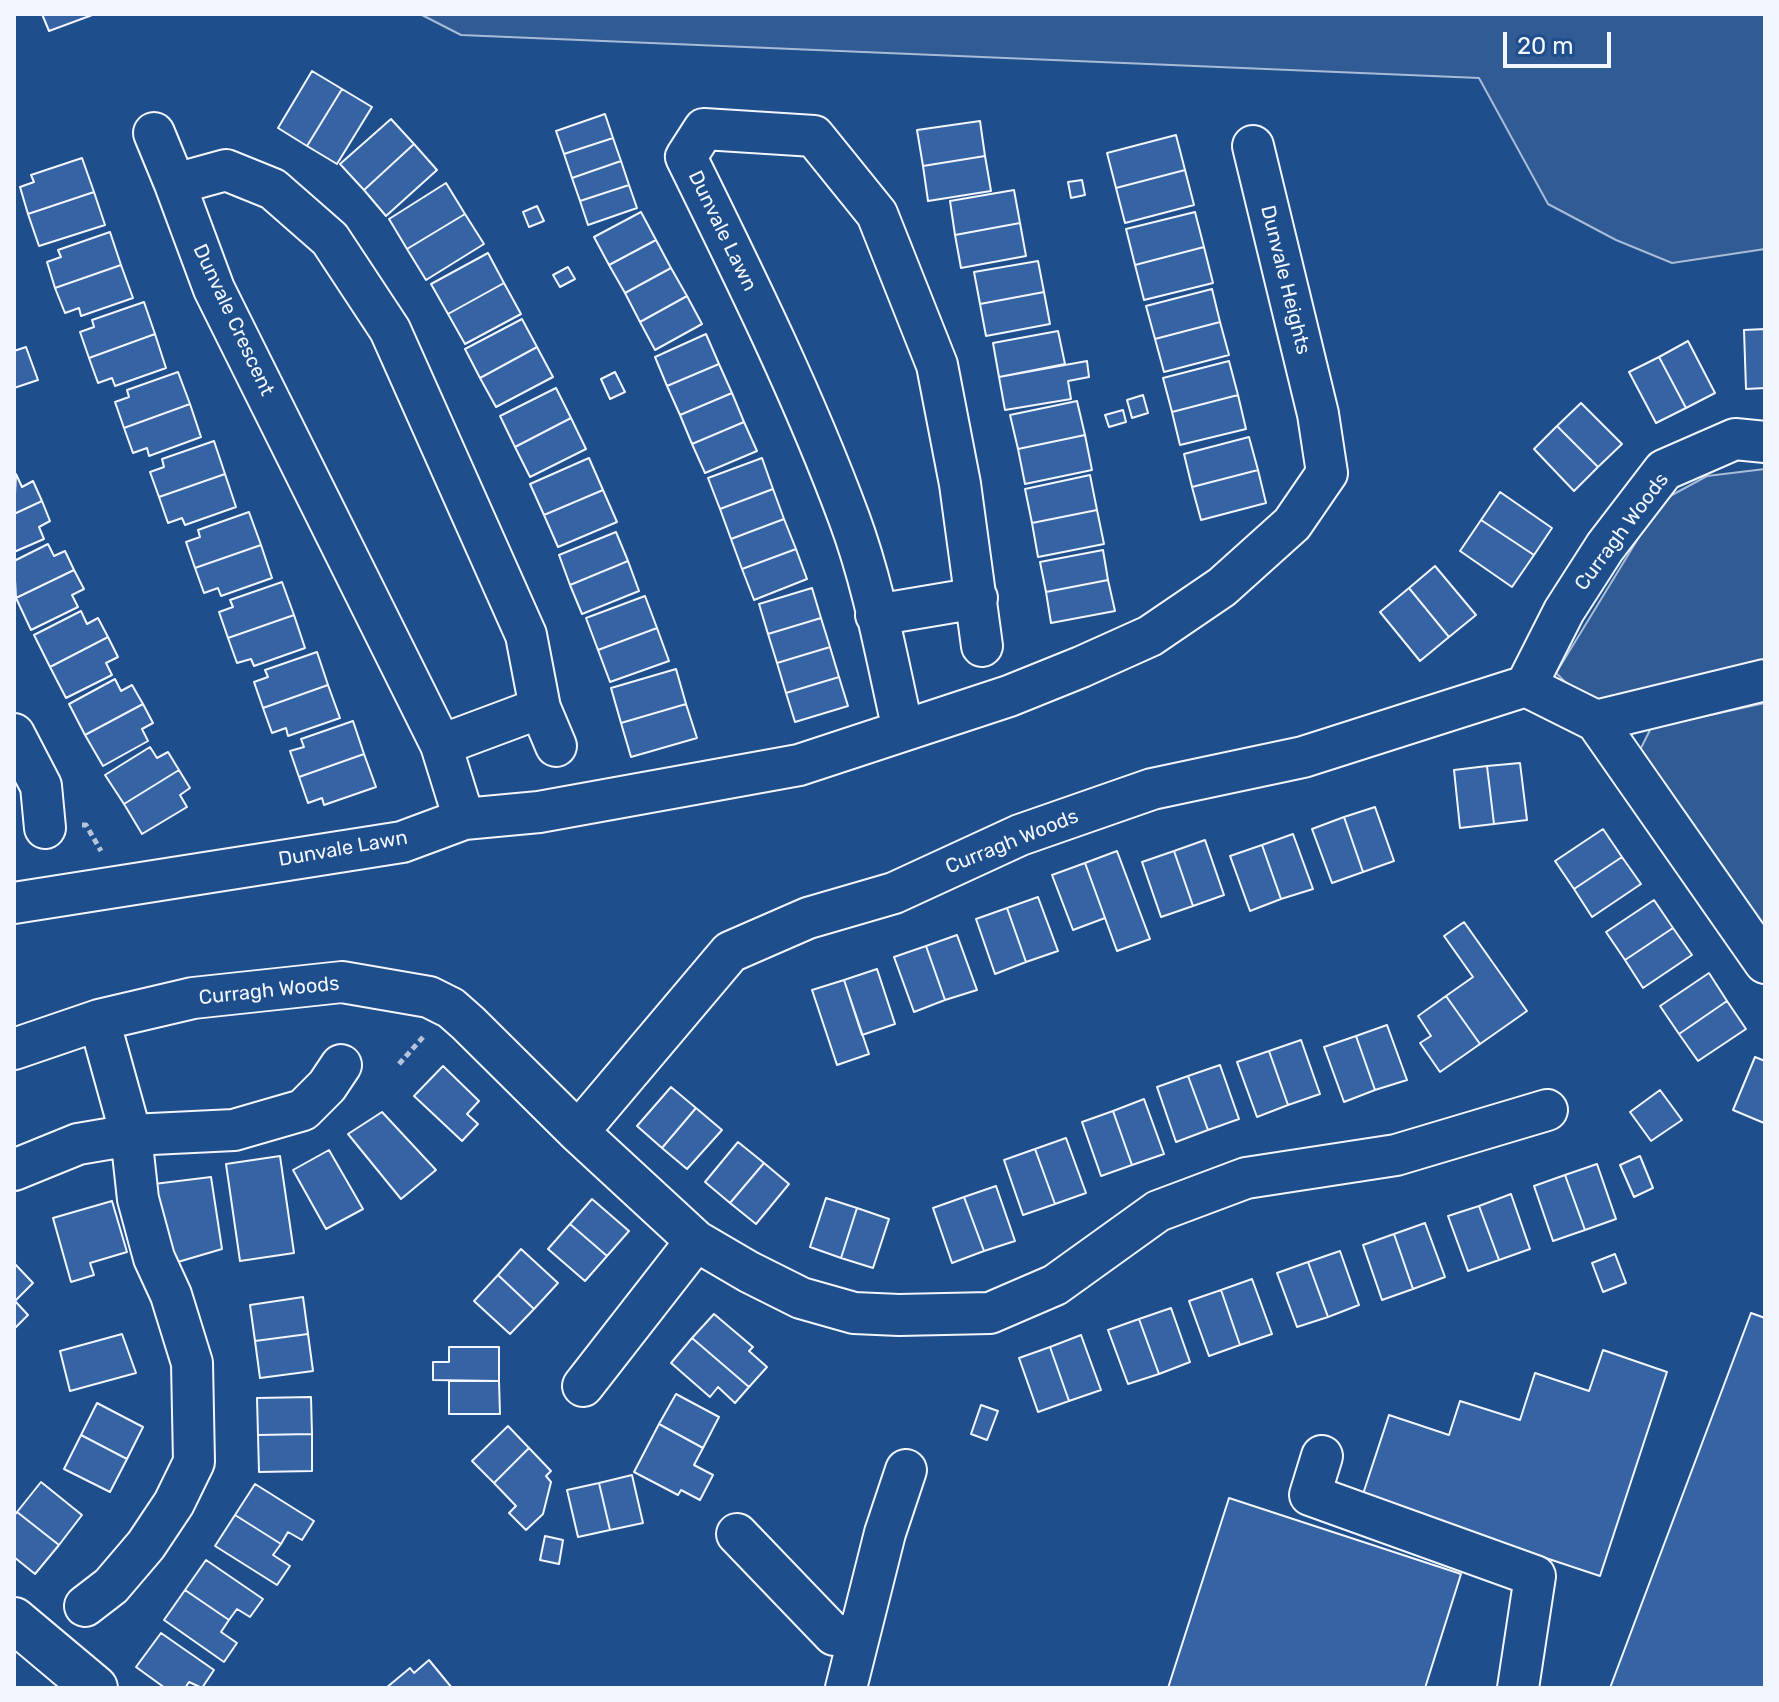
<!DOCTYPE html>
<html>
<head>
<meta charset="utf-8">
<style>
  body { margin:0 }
  #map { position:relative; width:1779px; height:1702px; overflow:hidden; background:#1f4e8c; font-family:Rubik,sans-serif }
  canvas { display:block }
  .frame { position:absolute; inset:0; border:16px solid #f2f6ff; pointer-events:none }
  .scale { position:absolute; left:1503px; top:32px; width:108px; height:36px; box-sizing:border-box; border:4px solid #f2f6ff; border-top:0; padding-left:10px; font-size:24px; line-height:28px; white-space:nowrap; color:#f2f6ff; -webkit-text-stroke:6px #1f4e8c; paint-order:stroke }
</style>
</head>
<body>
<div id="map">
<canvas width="1779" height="1702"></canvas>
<div class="frame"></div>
<div class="scale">20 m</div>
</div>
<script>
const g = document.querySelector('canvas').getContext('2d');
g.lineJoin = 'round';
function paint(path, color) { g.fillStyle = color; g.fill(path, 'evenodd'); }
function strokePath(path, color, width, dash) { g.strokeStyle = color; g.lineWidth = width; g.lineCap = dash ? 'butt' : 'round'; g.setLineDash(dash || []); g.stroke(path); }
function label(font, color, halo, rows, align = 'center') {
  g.font = font + ' Rubik,sans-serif'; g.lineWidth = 6; g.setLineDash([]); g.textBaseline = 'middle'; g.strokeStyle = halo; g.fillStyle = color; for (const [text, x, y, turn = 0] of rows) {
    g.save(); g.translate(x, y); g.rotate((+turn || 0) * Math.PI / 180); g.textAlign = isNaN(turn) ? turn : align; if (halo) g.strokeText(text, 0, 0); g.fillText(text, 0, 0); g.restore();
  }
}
const green = new Path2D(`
  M420,14H1765V249L1672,263L1616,240L1548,204L1479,78L461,35Z
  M1765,469V662L1588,704L1556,673L1661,501L1707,476Z
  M1765,703V933L1640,750L1651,728Z`);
paint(green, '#305b95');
strokePath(green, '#a8bbd7', 2);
const building = new Path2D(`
  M42,14H95L49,31Z
  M312,71L342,89L307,146L278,128Z
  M342,89L372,107L337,164L307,146Z
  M605,114L613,138L564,154L556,131Z
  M391,119L414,144L364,190L340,164Z
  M980,121L985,156L923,166L917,130Z
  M1176,135L1185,170L1116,188L1107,153Z
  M613,138L621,161L572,178L564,154Z
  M414,144L437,170L386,216L364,190Z
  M985,156L991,191L928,201L923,166Z
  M82,158L94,192L28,214L20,187L34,182L31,175Z
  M621,161L629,185L580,201L572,178Z
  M1185,170L1194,205L1125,223L1116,188Z
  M1082,180L1085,195L1071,198L1068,182Z
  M446,183L465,214L407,249L389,219Z
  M629,185L637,208L588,225L580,201Z
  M1014,190L1020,223L955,235L950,201Z
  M94,192L105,225L39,246L28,214Z
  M537,206L544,221L529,227L523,212Z
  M641,212L656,240L609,265L594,237Z
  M1195,212L1204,247L1135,265L1126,229Z
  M465,214L484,244L426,280L407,249Z
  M1020,223L1026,256L961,268L955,235Z
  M110,232L121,265L55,288L47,262L61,257L58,250Z
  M656,240L671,268L625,293L609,265Z
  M1204,247L1213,283L1144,300L1135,265Z
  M488,253L504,283L448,314L431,284Z
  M1038,261L1044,292L980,304L974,272Z
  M121,265L133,298L81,316L79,308L65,313L55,288Z
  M568,267L575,279L560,287L553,275Z
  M671,268L687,296L640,322L625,293Z
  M504,283L521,314L465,344L448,314Z
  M1212,289L1220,322L1155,339L1146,306Z
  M1044,292L1050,324L986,336L980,304Z
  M687,296L702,324L655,350L640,322Z
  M144,302L155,334L89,358L80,332L94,327L92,320Z
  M522,319L537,347L480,378L465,349Z
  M1220,322L1229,355L1164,372L1155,339Z
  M1765,329V388L1746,389L1744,330Z
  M1058,331L1065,364L999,377L993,343Z
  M155,334L166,368L115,386L112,378L98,383L89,358Z
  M706,334L719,364L667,386L655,357Z
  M1688,341L1715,393L1686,408L1659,357Z
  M26,347L38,380L14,388V351Z
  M537,347L553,377L496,407L480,378Z
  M1659,357L1686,408L1656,423L1629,372Z
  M1087,361L1089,377L1068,381L1071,399L1005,410L999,377Z
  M1229,361L1238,395L1172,412L1163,378Z
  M719,364L732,393L680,415L667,386Z
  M178,372L190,404L124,428L115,402L129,397L127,390Z
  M615,372L625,392L610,399L601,379Z
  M556,388L571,418L515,447L500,416Z
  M732,393L744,422L692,444L680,415Z
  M1143,395L1148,413L1132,418L1127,400Z
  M1238,395L1246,429L1180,445L1172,412Z
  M1077,401L1085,435L1018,449L1010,415Z
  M1581,403L1622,444L1598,467L1557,426Z
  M190,404L201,437L149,456L147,448L133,453L124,428Z
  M1123,410L1126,422L1109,427L1105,415Z
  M571,418L586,449L530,477L515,447Z
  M744,422L757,451L705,473L692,444Z
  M1557,426L1598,467L1574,491L1534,449Z
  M1085,435L1092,470L1025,484L1018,449Z
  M1249,437L1258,470L1192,487L1184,454Z
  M214,441L225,474L159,497L150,472L164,467L162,459Z
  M589,458L603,490L544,515L530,484Z
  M762,458L773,489L720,509L708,478Z
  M1258,470L1266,503L1201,520L1192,487Z
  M16,474L22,487L33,481L42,501L14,514Z
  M225,474L236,507L185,525L182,518L168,523L159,497Z
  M1090,475L1097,510L1032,523L1025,489Z
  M773,489L784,519L731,539L720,509Z
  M603,490L617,522L558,547L544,515Z
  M1500,492L1552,528L1534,555L1481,520Z
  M42,501L50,521L39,527L44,539L14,552V514Z
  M1097,510L1104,544L1038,557L1032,523Z
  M249,512L261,545L195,568L186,542L200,537L198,530Z
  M784,519L796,549L742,569L731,539Z
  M1481,520L1534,555L1512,587L1460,551Z
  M616,532L628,561L570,585L559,555Z
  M48,544L54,556L65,551L74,570L16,598L14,561Z
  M261,545L272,578L221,596L218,588L204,593L195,568Z
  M796,549L807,579L754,600L742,569Z
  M1103,550L1108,580L1046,592L1040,562Z
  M628,561L639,591L582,614L570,585Z
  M1435,566L1476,615L1449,637L1409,588Z
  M74,570L84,589L72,595L78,607L31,630L16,598Z
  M1108,580L1115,611L1051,623L1046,592Z
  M282,582L294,615L228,638L219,612L233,607L230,600Z
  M812,588L821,618L768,634L759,604Z
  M1409,588L1449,637L1420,661L1380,612Z
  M645,596L657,628L598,650L586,618Z
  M81,611L87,624L98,618L108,637L50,667L34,635Z
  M294,615L305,648L254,666L251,659L237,663L228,638Z
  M821,618L830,647L777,663L768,634Z
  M657,628L669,661L610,682L598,650Z
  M108,637L118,657L106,663L112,675L66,698L50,667Z
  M830,647L839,677L786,693L777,663Z
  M317,652L328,685L263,708L254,682L268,677L265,670Z
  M676,669L686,704L621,723L611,688Z
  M839,677L848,706L795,722L786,693Z
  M115,679L121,691L132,685L143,704L85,735L69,704Z
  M328,685L340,718L288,736L286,728L272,733L263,708Z
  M143,704L153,723L142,729L148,741L103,766L85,735Z
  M686,704L697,738L631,757L621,723Z
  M353,721L364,754L299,777L290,751L304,747L301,739Z
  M150,747L157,758L168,752L179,770L124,804L105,775Z
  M364,754L376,787L324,805L322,798L308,803L299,777Z
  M1520,763L1527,820L1494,824L1487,766Z
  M1487,766L1494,824L1460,828L1454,770Z
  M179,770L190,788L180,795L187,807L142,834L124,804Z
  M1375,807L1394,861L1363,872L1344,817Z
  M1344,817L1363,872L1332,883L1312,829Z
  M1603,829L1622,857L1574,889L1555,861Z
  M1293,834L1313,889L1281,899L1262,845Z
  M1205,840L1224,895L1193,906L1174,851Z
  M1262,845L1281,899L1250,911L1230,856Z
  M1117,851L1150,939L1117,951L1085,863Z
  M1174,851L1193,906L1161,917L1142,862Z
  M1622,857L1641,884L1592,917L1574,889Z
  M1085,863L1105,918L1073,930L1052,875Z
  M1038,897L1058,951L1026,962L1007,908Z
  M1654,900L1673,928L1625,960L1606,932Z
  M1007,908L1026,962L995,974L976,919Z
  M1464,922L1527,1011L1480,1044L1446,996L1473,977L1444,936Z
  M1673,928L1692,955L1643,988L1625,960Z
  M957,935L977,990L945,1000L926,946Z
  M926,946L945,1000L914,1012L894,957Z
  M877,969L895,1024L862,1035L844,980Z
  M1709,973L1727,1001L1679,1034L1660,1006Z
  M844,980L869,1054L837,1065L812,990Z
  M1446,996L1480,1044L1440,1072L1420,1043L1431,1036L1418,1016Z
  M1727,1001L1746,1029L1698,1061L1679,1034Z
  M1387,1025L1407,1080L1375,1090L1356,1036Z
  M1356,1036L1375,1090L1344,1102L1324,1047Z
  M1301,1040L1320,1094L1288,1105L1269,1051Z
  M1269,1051L1288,1105L1257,1117L1237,1062Z
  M1755,1057L1765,1061L1764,1123L1733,1110Z
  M1220,1065L1239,1119L1208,1130L1188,1076Z
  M443,1066L479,1101L467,1114L478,1124L462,1141L414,1096Z
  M1188,1076L1208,1130L1176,1142L1157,1087Z
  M671,1087L696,1108L662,1148L637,1126Z
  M1660,1090L1682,1120L1651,1141L1630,1112Z
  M1144,1099L1164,1154L1132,1165L1113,1111Z
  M696,1108L722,1130L687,1169L662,1148Z
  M1113,1111L1132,1165L1101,1176L1082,1122Z
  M382,1112L436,1170L401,1199L348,1134Z
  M1066,1138L1086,1193L1055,1204L1035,1149Z
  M738,1142L764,1163L730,1203L705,1182Z
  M1035,1149L1055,1204L1023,1215L1004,1160Z
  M329,1150L363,1209L326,1229L293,1170Z
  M280,1156L294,1253L240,1261L226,1164Z
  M1640,1156L1653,1188L1634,1197L1620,1165Z
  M764,1163L789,1184L756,1224L730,1203Z
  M1597,1164L1616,1219L1585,1230L1565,1175Z
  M1565,1175L1585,1230L1553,1241L1534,1186Z
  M211,1177L222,1249L171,1264L154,1184Z
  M996,1186L1015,1241L984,1251L964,1197Z
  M1511,1194L1530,1249L1499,1260L1479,1206Z
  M964,1197L984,1251L952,1263L933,1208Z
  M826,1198L857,1208L841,1258L810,1247Z
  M592,1199L629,1231L607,1256L570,1224Z
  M112,1201L127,1252L90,1263L94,1275L71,1282L53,1218Z
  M1479,1206L1499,1260L1468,1271L1448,1216Z
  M857,1208L889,1219L873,1268L841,1258Z
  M1425,1223L1445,1277L1413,1289L1394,1234Z
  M570,1224L607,1256L585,1281L548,1249Z
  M1394,1234L1413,1289L1382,1300L1363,1245Z
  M521,1249L558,1283L534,1309L498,1275Z
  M1340,1251L1359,1305L1328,1317L1308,1262Z
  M1615,1254L1626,1283L1603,1292L1592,1263Z
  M1308,1262L1328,1317L1297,1327L1277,1273Z
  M14,1263L33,1283L15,1301L28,1315L14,1329Z
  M498,1275L534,1309L510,1334L474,1301Z
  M1252,1279L1272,1334L1240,1345L1221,1290Z
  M1221,1290L1240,1345L1209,1356L1189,1301Z
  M303,1297L308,1334L255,1341L250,1305Z
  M1171,1308L1190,1362L1159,1374L1139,1319Z
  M1751,1313L1765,1318V1688H1610Z
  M714,1314L753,1347L749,1351L767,1367L749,1387L692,1338Z
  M1139,1319L1159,1374L1128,1384L1108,1330Z
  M122,1334L136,1373L70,1391L60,1351Z
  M308,1334L313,1371L260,1378L255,1341Z
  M1081,1335L1101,1390L1069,1401L1050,1347Z
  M692,1338L749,1387L735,1403L718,1387L710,1397L671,1363Z
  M449,1347H499V1381L433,1380V1362H449Z
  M1050,1347L1069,1401L1038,1412L1019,1358Z
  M1603,1350L1667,1372L1600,1576L1362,1497L1389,1415L1449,1435L1460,1401L1520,1420L1535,1373L1589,1391Z
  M449,1381H499L500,1414H449Z
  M676,1394L719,1417L703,1448L659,1424Z
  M311,1397L312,1434L258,1435L257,1398Z
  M97,1403L143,1427L127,1459L81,1435Z
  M981,1405L998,1411L987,1440L971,1434Z
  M659,1424L703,1448L694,1465L713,1475L700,1500L681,1490L678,1495L634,1472Z
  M508,1426L529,1448L494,1483L472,1461Z
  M312,1434V1471L259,1472L258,1435Z
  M81,1435L127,1459L110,1492L64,1469Z
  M529,1448L551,1471L546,1476L551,1482L543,1514L526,1530L509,1513L516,1506L494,1483Z
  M632,1475L643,1523L610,1530L599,1483Z
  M41,1482L82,1515L59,1545L17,1512Z
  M599,1483L610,1530L578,1537L567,1490Z
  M255,1484L314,1521L302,1540L288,1532L281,1544L235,1515Z
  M1229,1498L1461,1574L1425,1688H1168Z
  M17,1512L59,1545L35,1574L14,1557V1516Z
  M235,1515L281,1544L273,1555L290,1566L277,1585L215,1546Z
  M545,1536L563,1540L559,1564L540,1560Z
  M206,1560L263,1599L250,1617L237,1609L229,1620L185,1590Z
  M185,1590L229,1620L221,1632L237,1643L224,1662L164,1620Z
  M161,1633L214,1670L202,1688L189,1682L185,1688H165L136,1667Z
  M429,1660L452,1688H386L410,1668L414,1673Z`);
paint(building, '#3563a3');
strokePath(building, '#f2f6ff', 2);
const minor = new Path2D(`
  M154,133L175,184
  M876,615L977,598
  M1526,686L1564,611L1605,547L1664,470L1735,439L1765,442
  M1596,721L1765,963
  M903,730C887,660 874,585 849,518C803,394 744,275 686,157L704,129L814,136L877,214L937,365L960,484L982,646
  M14,734L41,786L45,828
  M441,745L540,708
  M464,819L441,745L214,289L175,184L226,170L273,189L330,239L390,330L526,635L540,708L556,746
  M14,903L402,842L464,819L539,812L799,765L1009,696L1081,667L1150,636L1222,587L1292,524L1327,473L1318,414L1253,146
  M14,1049L99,1020L193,998L342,982L429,997L451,1008L468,1023L578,1132L696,1241L749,1272L801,1298L854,1313L899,1315L990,1313L1055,1285L1158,1211L1246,1178L1396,1155L1547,1110
  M578,1132L730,952L808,918L894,893L1020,835L1152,789L1303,757L1526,686L1596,721L1765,680
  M14,1170L78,1144L131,1135L234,1130L303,1110L327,1086L341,1065
  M583,1386L696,1241
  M1322,1456L1310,1495L1535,1576L1518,1688
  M737,1534L834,1635H858
  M85,1606L111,1586L146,1545L174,1503L194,1462L192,1363L171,1295L154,1258L138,1199L131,1135L99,1020
  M846,1688L885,1533L906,1470`);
const major = new Path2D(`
  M14,1620L95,1688`);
strokePath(minor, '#f2f6ff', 44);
strokePath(major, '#f2f6ff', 48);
strokePath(new Path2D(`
  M82,825H86L101,851
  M399,1064L425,1035`), '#b3c4dc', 5, [6, 4]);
strokePath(minor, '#1f4e8c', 40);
strokePath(major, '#1f4e8c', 44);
label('20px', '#f2f6ff', '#1f4e8c', [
  ["Dunvale Lawn",722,231,64],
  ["Dunvale Heights",1285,280,76],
  ["Dunvale Crescent",233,320,65],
  ["Curragh Woods",1622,532,-53],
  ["Curragh Woods",1012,842,-22],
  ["Dunvale Lawn",343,849,-10],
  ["Curragh Woods",269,991,-6]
]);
</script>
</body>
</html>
